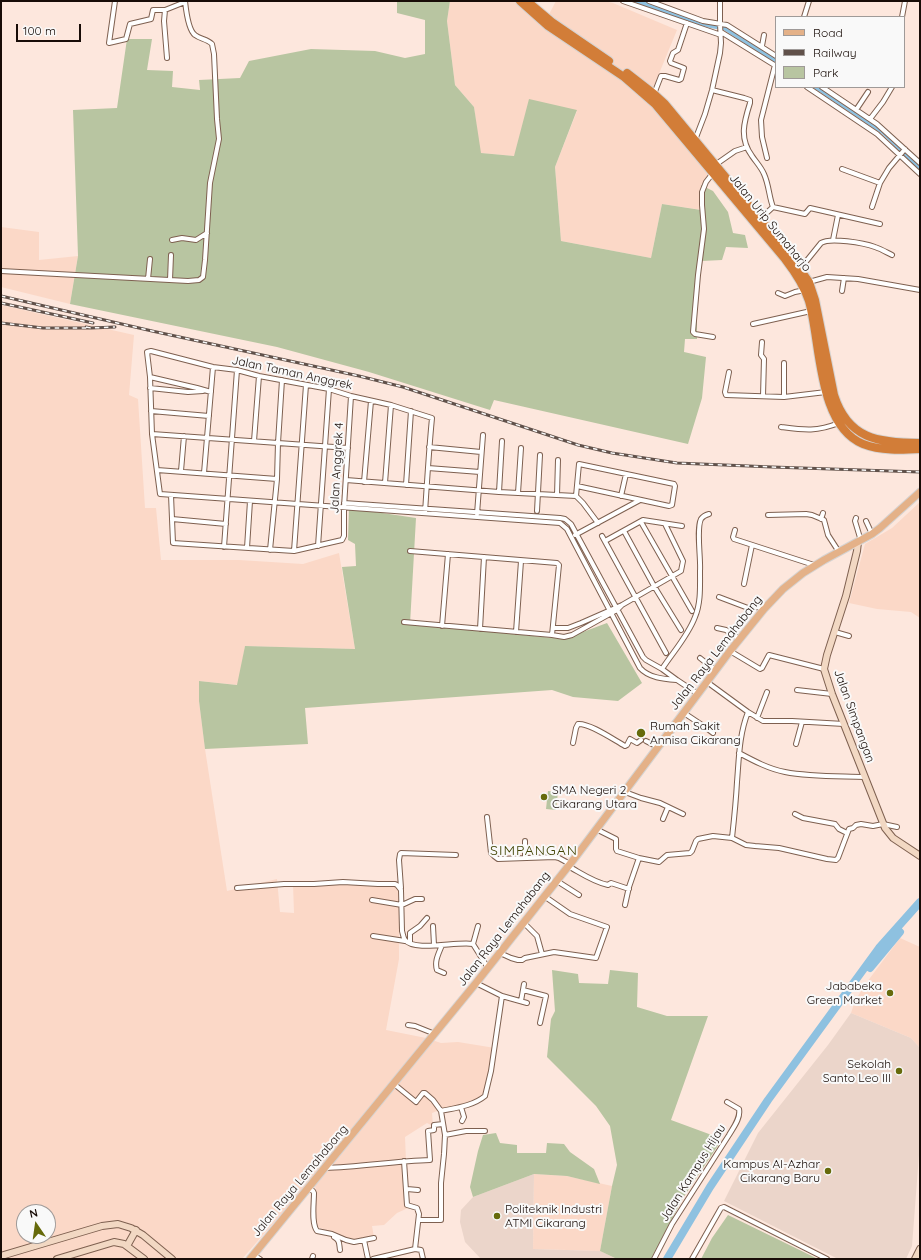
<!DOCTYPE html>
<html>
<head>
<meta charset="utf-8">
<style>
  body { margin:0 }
  #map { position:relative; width:921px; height:1260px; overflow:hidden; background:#fde7dd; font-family:Quicksand,sans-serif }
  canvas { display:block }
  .frame { position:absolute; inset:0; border:2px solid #180c07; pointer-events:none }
  .legend { position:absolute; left:775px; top:16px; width:130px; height:72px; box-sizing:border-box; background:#f9f9f9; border:1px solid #9f9a98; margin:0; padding:5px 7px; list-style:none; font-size:12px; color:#180c07 }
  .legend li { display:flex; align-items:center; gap:8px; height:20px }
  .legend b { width:20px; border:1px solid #9f9a98 }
  .north { position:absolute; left:16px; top:1204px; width:40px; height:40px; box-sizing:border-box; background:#f9f9f9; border:1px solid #9f9a98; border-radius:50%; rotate:347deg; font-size:11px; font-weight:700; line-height:16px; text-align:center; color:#180c07 }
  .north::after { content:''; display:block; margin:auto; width:14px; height:18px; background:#666a0b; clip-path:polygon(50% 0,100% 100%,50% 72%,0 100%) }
  .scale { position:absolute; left:16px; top:24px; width:65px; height:18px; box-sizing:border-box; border:2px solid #180c07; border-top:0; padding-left:5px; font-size:12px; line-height:14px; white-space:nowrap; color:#180c07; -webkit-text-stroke:3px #f9f9f9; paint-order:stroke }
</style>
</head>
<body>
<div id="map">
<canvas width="921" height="1260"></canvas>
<div class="frame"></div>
<ul class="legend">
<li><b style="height:5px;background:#e4b188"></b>Road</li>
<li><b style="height:5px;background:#60514a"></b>Railway</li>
<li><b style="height:11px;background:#b8c5a1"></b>Park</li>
</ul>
<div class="north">N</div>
<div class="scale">100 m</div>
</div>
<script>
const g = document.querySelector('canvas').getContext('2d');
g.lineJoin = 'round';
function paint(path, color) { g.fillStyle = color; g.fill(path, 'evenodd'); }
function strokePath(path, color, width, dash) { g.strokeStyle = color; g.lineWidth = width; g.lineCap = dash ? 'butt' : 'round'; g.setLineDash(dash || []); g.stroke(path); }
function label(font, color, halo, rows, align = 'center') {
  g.font = font + ' Quicksand,sans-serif'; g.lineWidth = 4; g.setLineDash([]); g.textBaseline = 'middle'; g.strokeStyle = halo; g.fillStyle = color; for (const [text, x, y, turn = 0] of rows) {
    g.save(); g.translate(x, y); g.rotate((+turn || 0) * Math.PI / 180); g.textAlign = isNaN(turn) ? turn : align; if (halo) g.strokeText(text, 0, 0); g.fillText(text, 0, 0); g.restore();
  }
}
paint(new Path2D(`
  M450,1H517L544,24L556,1H604L613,3L677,30L649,98L712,171L701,185L702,210L662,204L651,258L561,241L555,167L577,111L514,156L480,153L474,107L455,85L447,21Z
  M1,227L39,232V260L78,256L70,304L1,287Z
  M1,305L134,335L129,395L138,399L145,508H156L161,560H239L303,564L339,553L355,649L245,646L238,685L199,681V701L205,749L227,891L277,879L280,912L294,913L293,884L399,886V959L386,1030L426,1038L441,1043L458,1042L495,1048L485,1095L462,1107L442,1109L432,1113L433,1126L427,1123L405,1137L408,1208L397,1213L384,1225L372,1226L374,1237L355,1241L318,1227L314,1217L316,1189L312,1179L242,1259H1ZM24,1212H48V1236H24Z
  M920,502V618L911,612L877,609L849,603L865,544L892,528Z
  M900,938L920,947V1048L911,1038L851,1013L855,1001L864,986Z
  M534,1174L567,1176L612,1186L600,1251L533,1249Z`), '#fbd8c7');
paint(new Path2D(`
  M851,1013L911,1038L920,1048V1142L912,1246L906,1259H838L724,1201L758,1133L828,1045Z
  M534,1174L533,1249L600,1251L617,1259H481L465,1242L460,1222L461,1210L473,1197Z`), '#ebd5ca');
paint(new Path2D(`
  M397,1H450L447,21L455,85L474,107L481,153L514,156L529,99L577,110L555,167L561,241L651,258L662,204L701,210V185L713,191L728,212L733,233L745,235L748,248L726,247L722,260L702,261L697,302V339H685L684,352L706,357L702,398L688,444L494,400L490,410L369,372L277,347L70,304L78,256L73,110L117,108L127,39H152L147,70L173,71L172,87L200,90L199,80L240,78L249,61L311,49L375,51L405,58L425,54V20L397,13Z
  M349,508L416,518L410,624L564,639L607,623L642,683L618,701L573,697L552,690L305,708L308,744L205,749L199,701V681L237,685L245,646L355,649L342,567L356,566L355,544L348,540Z
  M548,791L558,792L556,810L546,809Z
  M552,970L578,974L579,983L608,984L610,970L638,973L637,1007L667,1016H708L671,1120L709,1134L721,1141L683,1198L651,1259H617L600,1251L612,1186L617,1165L610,1126L596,1106L547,1057L551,1019L555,1011Z
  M496,1133L500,1143L517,1145V1153H546L547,1143L564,1144L570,1152L594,1169L600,1184L567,1176L534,1174L473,1197L470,1187L478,1151L483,1135Z
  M728,1215L818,1259H701L712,1238Z`), '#b8c5a1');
strokePath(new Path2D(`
  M637,1L693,21L712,26L725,28L776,61
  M816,87L883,132L920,168`), '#8ec1e0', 4.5);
strokePath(new Path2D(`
  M870,968L900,932
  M667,1259L710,1187L768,1100L879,948L920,902`), '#8ec1e0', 8);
const street = new Path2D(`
  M115,1L109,43L126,39L130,24L151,19L153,10H165L185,2
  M623,1L721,35
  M649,1L703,21L727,25L776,56
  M165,10L164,21L167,58
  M804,17L809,1
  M902,17L905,1
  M721,32L776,66
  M762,46L764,35
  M807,87L877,134L920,174
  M822,87L877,124L920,163
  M712,90L744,98L750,100V103C744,122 739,138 752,156C756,162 761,167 764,174C769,185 769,197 773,207L805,214L810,208L880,224
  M654,94L661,76H665L679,80L681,79L684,68L671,63L670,61L673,53L678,50L687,23
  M856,110L868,92
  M870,119L883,102L892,87
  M695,140L705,114L712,90L720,53L721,43L720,24V1
  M767,158L762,137L761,120L775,65
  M715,165L735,151L747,147
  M842,169L880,183L889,168L905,149
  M713,173L706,182L702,192V205L704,229L698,275L693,332L695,334L713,337
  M872,207L880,183
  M760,219L773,207
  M172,240L182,238L196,240L207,233
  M833,240L838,215
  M800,269L821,243C830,237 864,243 875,247C881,249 886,252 892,255
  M1,271L188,281L199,280L203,277L205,260L210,183L219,139L217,119L214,54L212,44C207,39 200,39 195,35C188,30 186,10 185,1
  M148,279L150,259
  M170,280L171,255
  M809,282L827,277L858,279L920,290
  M842,291L844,278
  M778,293L785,296L795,292L805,290
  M753,324L811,311
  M762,342L761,355L764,359L763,396
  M784,363V397
  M729,372L725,392L726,395L784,397L826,392
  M150,377L197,388L211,392
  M150,388L188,392L203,391
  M151,411L209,416
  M781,427C804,430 816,432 839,423
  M152,434L348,448
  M254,441L259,376
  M429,447L481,452
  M428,468L480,472
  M157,470L277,479
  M181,471L184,436
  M204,473L213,367
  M346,480L499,492L576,496L583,503L598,523
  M364,482L371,401
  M385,483L391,405
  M406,485L411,411
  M499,492L502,441
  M518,493L521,448
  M171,495L173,543L294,551L342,540L344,536V507L351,396
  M557,495L558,460
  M576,496L579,464L674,484L675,486L672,505L669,506L577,486
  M621,496L626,474
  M344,503L560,518L565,519L571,524L643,657L646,660L662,669L677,680C664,679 649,678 640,668L567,529L560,523L160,494L152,434L150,377L147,352L151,351L213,367L237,370L259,376L329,389L351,396L391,405L432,418C429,449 427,481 425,513
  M537,511L540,455
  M477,514L483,435
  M768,515L806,514L812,515L824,520L828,535L839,552
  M856,518L855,521L861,541
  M172,519L226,524
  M821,519L823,513
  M866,521L872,534
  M641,522L692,611
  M735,530L733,537L734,539L814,565
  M624,531L654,586L681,630
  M575,535L640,500
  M602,536L666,653
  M605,541L643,520L682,526
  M318,546L329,389
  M224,547L237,370
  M247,548L250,501
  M270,550L277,479L278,443L282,380
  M294,551L306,385
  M744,584L752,545
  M719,597L748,608L758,607L764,609
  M404,622L552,635L559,565L557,563L410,551
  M442,626L448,554
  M553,628H568L581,623L622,605L681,571L683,561L665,524
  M717,628L726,630L739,639
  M480,629L484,557
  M516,632L521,561
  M835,632L849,636
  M552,635L564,637L572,635L617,610L622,605
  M730,651L760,669L762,668L769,655L824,669
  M700,658L715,670
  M662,669C673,652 688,636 695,617C701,603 700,586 700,571C701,558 696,529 701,519C703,516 705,515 709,514
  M677,680L698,694
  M707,682L748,712L763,721H792L844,724
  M797,690L832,694
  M684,713L705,727L713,733
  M757,718L767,692
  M646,741L658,747
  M573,743L576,728L578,724C590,723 614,740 625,746L627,745L630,739L637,743L641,740
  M796,744L802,722
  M739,753C754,761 769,769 785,772C811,777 838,776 865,777
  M625,792L641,798L660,803L683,814
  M795,814L803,818L835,824L839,829L847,833
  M487,817L491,853L494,856L498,859L555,857L559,858L570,864
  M663,819L668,807
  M596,829L616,839V849L617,851L639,858L659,862L667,855L690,853L692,851L696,841L698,839L713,836L732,838L746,845L755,846L779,848L827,859L836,860L838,858L849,829L853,828L856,825L861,824L873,826L883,824L897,827
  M732,838C734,820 736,801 737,782C739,758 739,735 748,712
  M525,857V841
  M568,866C581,873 593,882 608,885L611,883L629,889
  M557,881L579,895
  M237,888L284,884H314L343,882L378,884H395L397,885L401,890L402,931C403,934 403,937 405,940C414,952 458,941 473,944L488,968
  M401,888L399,860L400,854L401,853L456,855
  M372,900L402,905L415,899H422
  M625,905L629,887L639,858
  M524,923L537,936L542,954
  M433,926L434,945
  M373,936L405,941
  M410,943V933L420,926L427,918
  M473,944L478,926
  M442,945C439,953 434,961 437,970L444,973
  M500,953L511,958L518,960H522L525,958L554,952L596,958L607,927L570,914L544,896
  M476,983L502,996L527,1003
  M523,990L546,996L540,1023
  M521,1001L524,984
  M408,1025L415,1026L435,1034
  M394,1084L416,1102L423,1093H425L433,1100L441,1111
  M461,1107L464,1117L462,1121
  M445,1135L466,1131H485
  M404,1161L407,1205L417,1208L419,1214L415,1249
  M325,1168C360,1167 395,1161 430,1160L428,1131L434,1130V1125L443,1124
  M308,1188L313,1191L314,1193C314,1204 311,1223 317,1231L332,1234L346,1240L354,1242L374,1238
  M407,1189L418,1190
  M419,1220H441V1183L444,1154L445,1135L441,1111C455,1108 473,1106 485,1096L491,1071L502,996
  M334,1237C340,1240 339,1244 340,1250
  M364,1240L368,1259
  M253,1255L260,1259
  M312,1259L313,1256
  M373,1259L415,1249L421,1250L423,1259
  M654,1259L672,1224L729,1135C733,1128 741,1118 739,1109L727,1102
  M692,1259L721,1208L724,1207L827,1259`);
const secondary = new Path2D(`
  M858,542L857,551L846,596L827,655L824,669L832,694L885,828L893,838L920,856
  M127,1246L136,1230
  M1,1256L102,1226L118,1224L131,1228L143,1235L172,1259
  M57,1259L114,1242L124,1244L144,1259
  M915,1259L920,1249`);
const primary = new Path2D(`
  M250,1259L476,983L574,859L730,651L764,609L783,589L803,573L824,560L872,534L880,528L920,492`);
const highway = new Path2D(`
  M520,1L548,26L624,77L655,104L785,259C795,272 804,285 809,301C821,342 817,425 863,444C881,451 901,450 920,449
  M527,1L552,22L609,61
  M627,73L654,94L665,104L790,255L809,282L815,300L834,395C848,439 878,443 920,443`);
strokePath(street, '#7e6050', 6);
strokePath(secondary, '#7e6050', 8);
strokePath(primary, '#d5d3d2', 9);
strokePath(highway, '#d5d3d2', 10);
strokePath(street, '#fff', 4);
strokePath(secondary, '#f2d8c3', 6);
strokePath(primary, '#e4b188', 7);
strokePath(highway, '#d27d38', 8);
const rail = new Path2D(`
  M1,296L152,331L359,376L403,387L578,445L612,453L677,463L772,467L920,472
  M1,303L93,323
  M1,323L43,328H91
  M86,327L91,328L115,327`);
strokePath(rail, '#60514a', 3);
strokePath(rail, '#f9f9f9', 1.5, [4.5]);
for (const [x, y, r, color] of [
  [641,733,5,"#666a0b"],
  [544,797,4,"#666a0b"],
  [890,993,4,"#666a0b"],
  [899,1071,4,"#666a0b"],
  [828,1171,4,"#666a0b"],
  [497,1216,4,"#666a0b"]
]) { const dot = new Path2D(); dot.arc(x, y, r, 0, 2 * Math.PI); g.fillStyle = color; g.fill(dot); strokePath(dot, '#f9f9f9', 1.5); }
label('12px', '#180c07', '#f9f9f9', [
  ["Jalan Urip Sumaharjo",770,223,51],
  ["Jalan Taman Anggrek",292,373,12],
  ["Jalan Anggrek 4",337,468,-87],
  ["Jalan Raya Lemahabang",716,653,-52],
  ["Jalan Simpangan",854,716,70],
  ["Jalan Raya Lemahabang",504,929,-52],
  ["Jalan Kampus Hijau",693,1173,-58],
  ["Jalan Raya Lemahabang",300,1181,-50]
]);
label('12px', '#180c07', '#f9f9f9', [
  ["Rumah Sakit",650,726],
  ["Annisa Cikarang",650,740],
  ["SMA Negeri 2",552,790],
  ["Cikarang Utara",552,804],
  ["Jababeka",882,986,"right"],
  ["Green Market",882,1000,"right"],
  ["Sekolah",891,1064,"right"],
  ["Santo Leo III",891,1078,"right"],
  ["Kampus Al-Azhar",820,1164,"right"],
  ["Cikarang Baru",820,1178,"right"],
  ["Politeknik Industri",505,1209],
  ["ATMI Cikarang",505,1223]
], 'left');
g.letterSpacing = '1px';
label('14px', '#414303', '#f9f9f9', [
  ["SIMPANGAN",534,851]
]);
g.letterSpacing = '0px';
</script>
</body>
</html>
